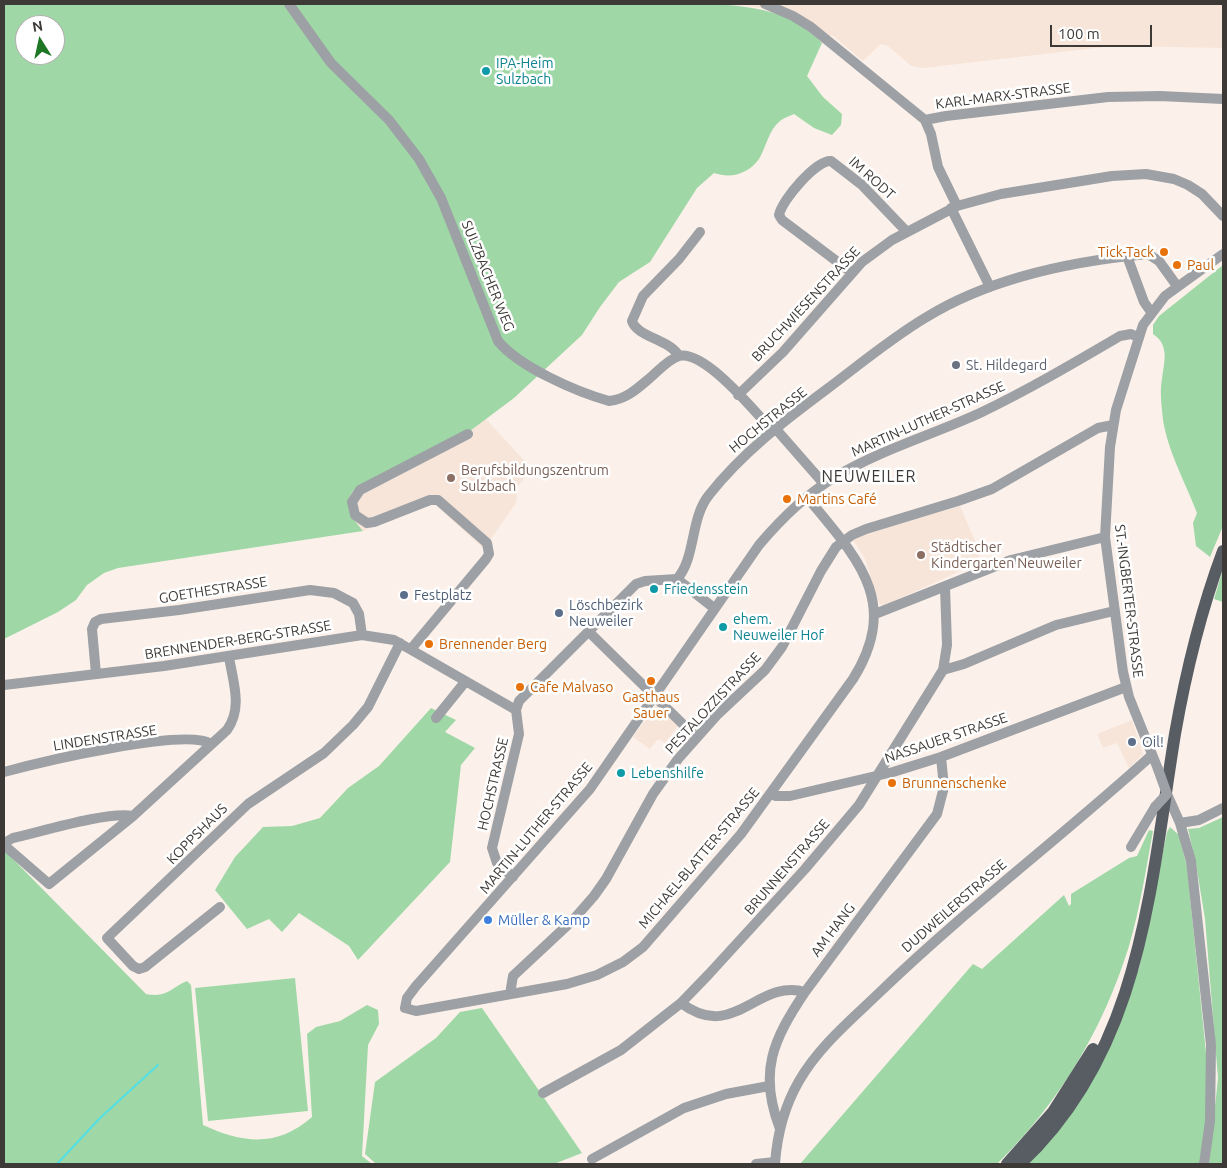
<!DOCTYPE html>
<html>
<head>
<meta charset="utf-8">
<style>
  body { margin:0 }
  #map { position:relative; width:1227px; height:1168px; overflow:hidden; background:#fcf1ea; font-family:Ubuntu,sans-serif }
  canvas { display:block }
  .frame { position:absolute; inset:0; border:5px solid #3d3936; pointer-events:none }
  .north { position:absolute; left:15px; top:15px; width:50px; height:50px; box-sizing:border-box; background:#fff; border:1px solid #b1b0af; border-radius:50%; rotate:350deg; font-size:14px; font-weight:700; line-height:20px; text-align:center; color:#3d3936 }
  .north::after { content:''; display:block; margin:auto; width:18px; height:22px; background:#1d7724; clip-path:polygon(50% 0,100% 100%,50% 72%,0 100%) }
  .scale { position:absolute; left:1050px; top:25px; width:102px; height:22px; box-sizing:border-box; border:2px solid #3d3936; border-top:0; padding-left:6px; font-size:15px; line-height:18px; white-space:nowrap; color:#3d3936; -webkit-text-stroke:4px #fff; paint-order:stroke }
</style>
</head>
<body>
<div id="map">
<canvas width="1227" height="1168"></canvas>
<div class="frame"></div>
<div class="north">N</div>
<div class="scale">100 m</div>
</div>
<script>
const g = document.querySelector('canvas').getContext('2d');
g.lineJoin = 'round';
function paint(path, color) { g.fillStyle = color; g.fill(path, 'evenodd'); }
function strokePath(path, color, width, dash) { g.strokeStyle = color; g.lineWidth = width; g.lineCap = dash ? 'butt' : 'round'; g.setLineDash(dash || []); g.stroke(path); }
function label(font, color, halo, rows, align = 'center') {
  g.font = font + ' Ubuntu,sans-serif'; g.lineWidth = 5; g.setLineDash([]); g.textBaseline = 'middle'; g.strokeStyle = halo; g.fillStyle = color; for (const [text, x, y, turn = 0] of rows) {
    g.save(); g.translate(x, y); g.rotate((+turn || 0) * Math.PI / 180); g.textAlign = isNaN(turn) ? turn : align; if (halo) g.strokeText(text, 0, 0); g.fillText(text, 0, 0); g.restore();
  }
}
paint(new Path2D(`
  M711,4H1223V48L1114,46L923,68L911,66L888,46L881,44L863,61L832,35L822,43L811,31L771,10L749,6Z
  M486,419L532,469L518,486L516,503L484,549L433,503L363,531L354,520L348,506L349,496L354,490L466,434Z
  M960,506L980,552L979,557L956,573L883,606L879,603L865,559L853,540L869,532Z
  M656,705L679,725L665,743L658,739L650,749L633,737Z
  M1132,720L1143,754L1129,768L1117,743L1103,748L1097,734Z`), '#f7e5d9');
paint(new Path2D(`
  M4,4H711C752,6 793,11 822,43L807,76L823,97L842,114L841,125L832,135L814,128L794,114C790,116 783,118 780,121C768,131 766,148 759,159C748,174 731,179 714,173L697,188L650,262L619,282L600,307L582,335L514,398L466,434L354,490C341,504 353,519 363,531L118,568L104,573L87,585L76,600L58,612L4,639ZM25,25H55V55H25Z
  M1223,265V526L1210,557L1196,546L1193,523L1197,513C1185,481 1164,445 1162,410C1161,400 1160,389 1162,379C1164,363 1170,345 1153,334V325L1159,316Z
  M1223,569V602L1214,599Z
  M431,708L456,720L445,732L475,748L461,765L450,862L358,960L349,946L299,913L282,932L269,919L247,929L215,890L235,857L263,827L292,826L320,818L348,788L379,766Z
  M1223,817V1164H1209L1218,1078L1205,919L1196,864L1188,829L1199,828Z
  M1170,827L1179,835L1187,867L1206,1053V1118L1200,1164H1026L1055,1132L1139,968L1167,832Z
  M1149,830L1153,831C1146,869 1140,909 1129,946C1103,1030 1059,1103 997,1164H800L973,964L982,969L1064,895L1069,906L1071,904V894L1129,858L1137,856Z
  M4,850L146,994C168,998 170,988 187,981L191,985L203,1125C242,1143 277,1148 312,1117L307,1034L316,1027L340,1021L367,1005L378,1010L379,1024L368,1045L362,1156L372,1164H4Z
  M295,978L308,1111L208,1121L195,988Z
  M482,1008L582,1153L554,1164L375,1163L365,1154L375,1082L436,1038L460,1012Z`), '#9fd7a6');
strokePath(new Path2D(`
  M57,1164L100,1118L158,1065`), '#53e0e4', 2);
strokePath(new Path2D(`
  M289,4L331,63L389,120L419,159L441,198L498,341C519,367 577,392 609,401C627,399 638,388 651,377C659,370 669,359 679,356C705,350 755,412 772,430
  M765,4L793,16L811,27L925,120L931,134L938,167L957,206
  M925,120L946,116L1108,97L1160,96L1223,99
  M951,208L990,287
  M1127,256L1144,302L1151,312
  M851,272L782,220L779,215C782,200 816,160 831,161L862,185L907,232
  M679,356C669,339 637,337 632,321L643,296L679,259L700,232
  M738,395L783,352L862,262L892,240L957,206L1001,194L1112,176L1146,174L1174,179L1188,185L1202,194L1223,216
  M775,428L824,484
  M807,497C856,557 902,601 853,679L741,834L643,947L623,962L597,975L567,984L416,1011L405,1008L407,998L416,986L590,789L759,545C781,519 805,495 835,477C880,450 932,435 980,413C1028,390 1074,363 1120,336L1131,334L1138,337
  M677,579L714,608
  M875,614L1011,560L1105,537
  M590,633L696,737
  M411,649L486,559L489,554L487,543L438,500H430L374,522L367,523L355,515L352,502L360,490L468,434
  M943,670L964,664L1056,625L1114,611
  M96,674L92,629L95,622L101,619L179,610L310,590L334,593L353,603L359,614L362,635
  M4,685L164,666L362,635L394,640L516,710
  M436,718L465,682
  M1158,769L1129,697L1123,672L1105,537L1110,447L1116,410L1143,325L1165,296L1223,254
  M4,772C37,763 186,727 211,744
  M771,794L776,796H790L893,772L941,757L1126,687
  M1167,794L1180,823L1191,861L1211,1045L1210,1121L1204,1164
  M1180,823L1199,820L1223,808
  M4,843L13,838C40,832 108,811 133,816
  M4,845L49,884L133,816L227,730C243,708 233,682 229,657
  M1131,847L1155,807
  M513,877L497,863L492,848L519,734L516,710L519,701L636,584L645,581L677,579C696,558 690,518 709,495C742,453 784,421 827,389C859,365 890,339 925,318C991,277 1072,261 1148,254L1159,261L1177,286
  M220,907L145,967L139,969L133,966L107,938L248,804L324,753L353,725L368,707L400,643
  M510,994L513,976L573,920L594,896L606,879L653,794L678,759L718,714L765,670L782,647L821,571L836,547L852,535L866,529L958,501L992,489L1098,428L1113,425
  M681,1003C734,1043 757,978 805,992
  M543,1093L621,1050L681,1003L709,974L805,869L859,805L943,670L947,645L945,587
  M780,1129C758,1072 773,1040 805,992L937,814L944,787L941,757
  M592,1159L684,1108L726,1094L769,1086
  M756,1164L775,1162
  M775,1164C777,1135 784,1107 799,1081C819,1046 852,1019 880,992C967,908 1063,836 1152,755`), '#9da0a4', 10);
strokePath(new Path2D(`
  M1007,1164L1053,1112L1093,1049
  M1020,1164C1142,1050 1150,887 1175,734C1186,671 1201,610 1223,551`), '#575d63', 12);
strokePath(new Path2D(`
  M1155,807L1167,794L1158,769`), '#9da0a4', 10);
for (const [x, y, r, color] of [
  [486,71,5,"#0f9aa8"],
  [1164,252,5,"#e8710a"],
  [1177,265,5,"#e8710a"],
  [956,365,5,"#6b7280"],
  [451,478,5,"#8d6e63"],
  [787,499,5,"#e8710a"],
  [921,555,5,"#8d6e63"],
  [654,589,5,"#0f9aa8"],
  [404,595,5,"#5c6f8a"],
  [559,613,5,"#5c6f8a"],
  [723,627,5,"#0f9aa8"],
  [429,644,5,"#e8710a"],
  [651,681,5,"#e8710a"],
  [520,687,5,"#e8710a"],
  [1132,742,5,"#5c6f8a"],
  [621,773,5,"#0f9aa8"],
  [892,783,5,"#e8710a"],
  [488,920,5,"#3f7fe0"]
]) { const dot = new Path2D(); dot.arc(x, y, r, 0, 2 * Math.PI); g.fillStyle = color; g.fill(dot); strokePath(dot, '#fff', 2); }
label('14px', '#0d838f', '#fff', [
  ["IPA-Heim",496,63],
  ["Sulzbach",496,79],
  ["Friedensstein",664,589],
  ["ehem.",733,619],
  ["Neuweiler Hof",733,635],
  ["Lebenshilfe",631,773]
], 'left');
label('14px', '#3d3936', '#fff', [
  ["KARL-MARX-STRASSE",1003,96,-7],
  ["IM RODT",872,178,42],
  ["SULZBACHER WEG",488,276,68],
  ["BRUCHWIESENSTRASSE",806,304,-47],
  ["MARTIN-LUTHER-STRASSE",928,419,-24],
  ["HOCHSTRASSE",768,420,-39],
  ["GOETHESTRASSE",213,590,-9],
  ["ST.-INGBERTER-STRASSE",1129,601,83],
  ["BRENNENDER-BERG-STRASSE",238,640,-9],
  ["PESTALOZZISTRASSE",713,703,-47],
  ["LINDENSTRASSE",105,738,-9],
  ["NASSAUER STRASSE",946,738,-19],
  ["HOCHSTRASSE",493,784,-77],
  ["MARTIN-LUTHER-STRASSE",536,828,-50],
  ["KOPPSHAUS",197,834,-45],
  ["MICHAEL-BLATTER-STRASSE",699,858,-50],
  ["BRUNNENSTRASSE",787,867,-49],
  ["DUDWEILERSTRASSE",954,906,-41],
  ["AM HANG",833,930,-53]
]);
label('14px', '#c56008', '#fff', [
  ["Tick-Tack",1154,252,"right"],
  ["Paul",1187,265],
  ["Martins Café",797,499],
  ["Brennender Berg",439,644],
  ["Cafe Malvaso",530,687],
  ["Gasthaus",651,697,"center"],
  ["Sauer",651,713,"center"],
  ["Brunnenschenke",902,783]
], 'left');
label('14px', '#5b616d', '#fff', [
  ["St. Hildegard",966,365]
], 'left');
label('14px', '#785e54', '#fff', [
  ["Berufsbildungszentrum",461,470],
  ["Sulzbach",461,486],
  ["Städtischer",931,547],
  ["Kindergarten Neuweiler",931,563]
], 'left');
label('14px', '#4e5e75', '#fff', [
  ["Festplatz",414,595],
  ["Löschbezirk",569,605],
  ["Neuweiler",569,621],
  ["Oil!",1142,742]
], 'left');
label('14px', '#366cbe', '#fff', [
  ["Müller & Kamp",498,920]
], 'left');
g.letterSpacing = '1px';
label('16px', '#3d3936', '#fff', [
  ["NEUWEILER",869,477]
]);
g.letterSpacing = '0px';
</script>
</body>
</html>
